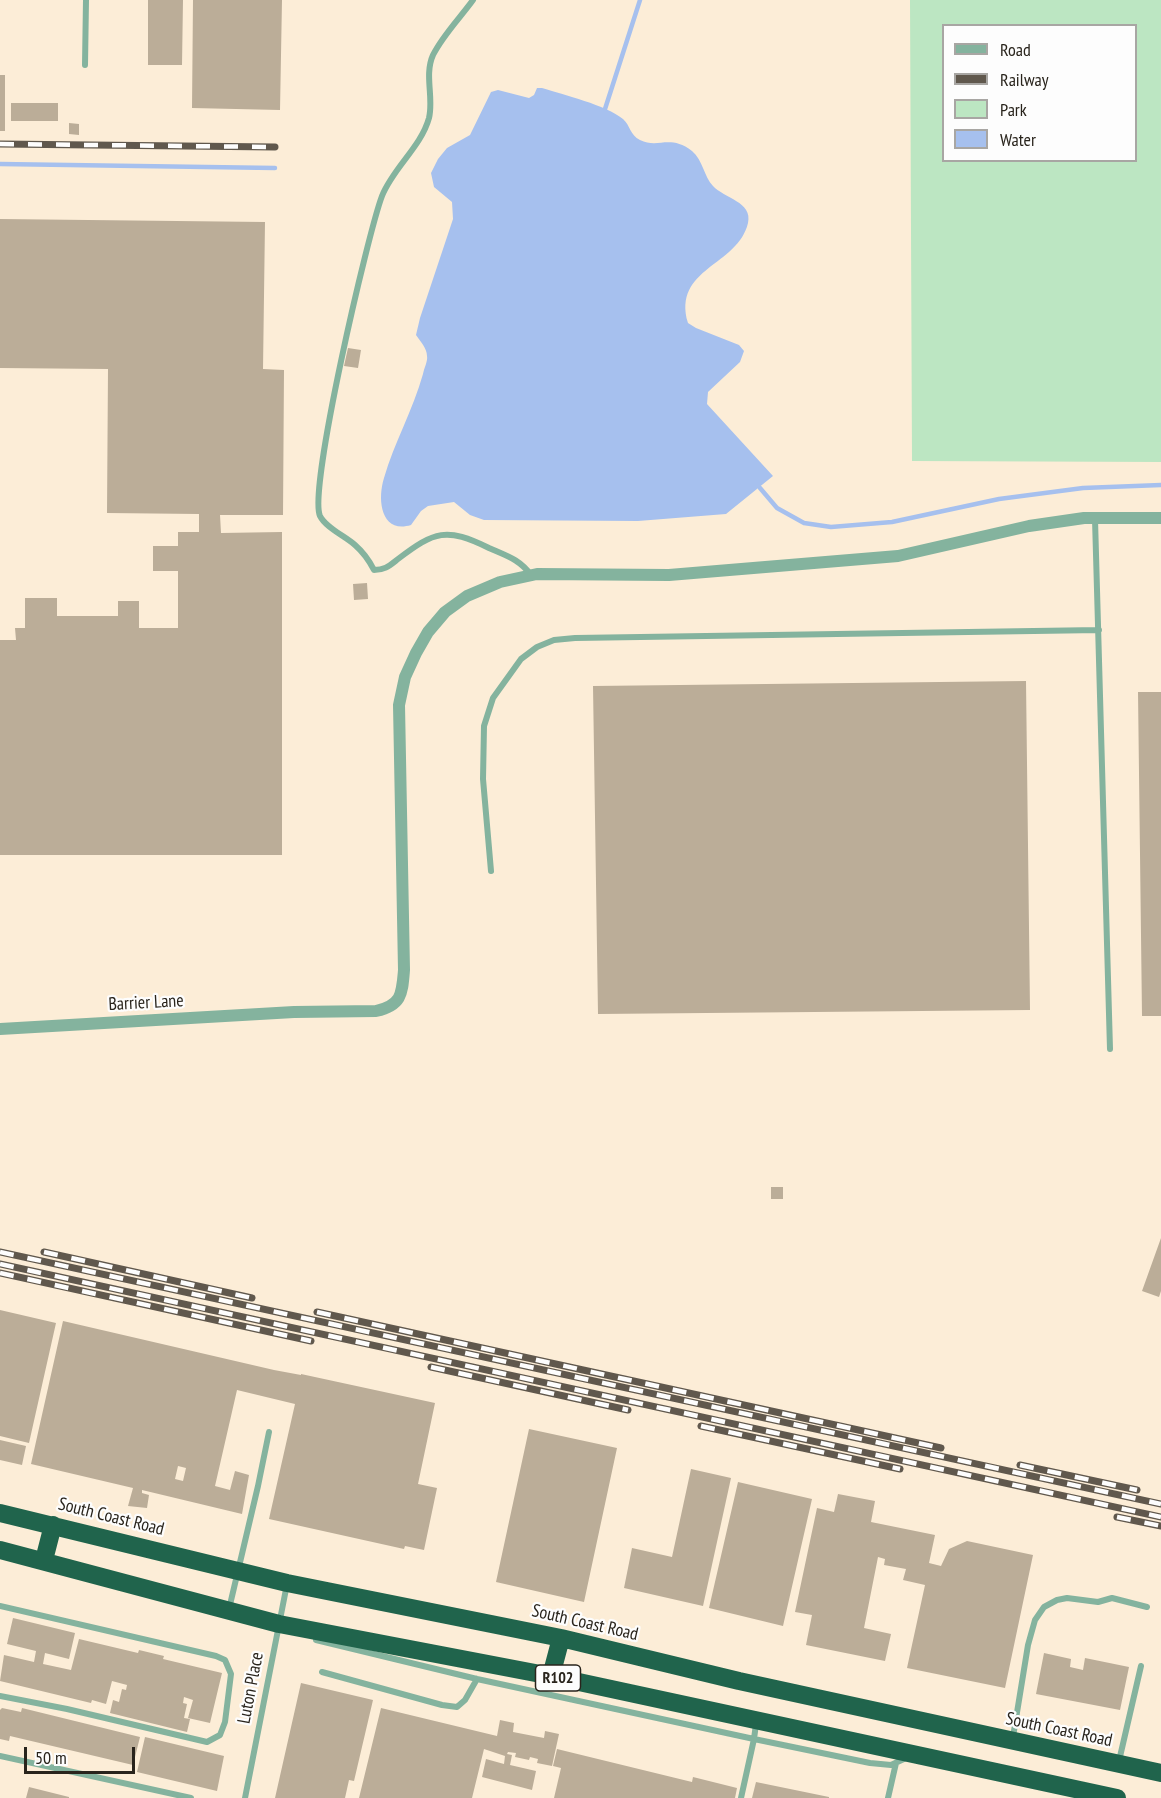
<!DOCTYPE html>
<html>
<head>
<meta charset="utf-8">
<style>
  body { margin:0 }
  #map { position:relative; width:1161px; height:1798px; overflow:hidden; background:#fcedd7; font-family:"PT Sans Narrow",sans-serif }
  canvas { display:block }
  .legend { position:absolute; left:942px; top:24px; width:195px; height:138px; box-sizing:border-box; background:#fdfdfd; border:2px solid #a8a6a3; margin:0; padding:8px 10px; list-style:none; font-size:18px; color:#29241c }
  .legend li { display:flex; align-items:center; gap:12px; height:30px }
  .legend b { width:30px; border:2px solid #a8a6a3 }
  .scale { position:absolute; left:24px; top:1747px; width:111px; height:27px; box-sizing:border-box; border:3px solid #29241c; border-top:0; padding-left:8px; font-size:18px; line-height:21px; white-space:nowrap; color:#29241c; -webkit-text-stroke:4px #fdfdfd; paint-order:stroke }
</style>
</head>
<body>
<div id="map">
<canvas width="1161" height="1798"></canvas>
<ul class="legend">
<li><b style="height:8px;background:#84b39e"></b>Road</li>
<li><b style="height:8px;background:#60584d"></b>Railway</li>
<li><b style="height:16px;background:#bce6c2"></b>Park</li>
<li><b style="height:16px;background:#a6c0ee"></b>Water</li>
</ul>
<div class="scale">50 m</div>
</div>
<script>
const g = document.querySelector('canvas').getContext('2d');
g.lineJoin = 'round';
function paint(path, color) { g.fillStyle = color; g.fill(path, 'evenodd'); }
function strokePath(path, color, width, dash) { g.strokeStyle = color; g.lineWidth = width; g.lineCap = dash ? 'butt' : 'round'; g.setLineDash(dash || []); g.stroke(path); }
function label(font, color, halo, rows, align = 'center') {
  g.font = font + ' "PT Sans Narrow",sans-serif'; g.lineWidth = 4.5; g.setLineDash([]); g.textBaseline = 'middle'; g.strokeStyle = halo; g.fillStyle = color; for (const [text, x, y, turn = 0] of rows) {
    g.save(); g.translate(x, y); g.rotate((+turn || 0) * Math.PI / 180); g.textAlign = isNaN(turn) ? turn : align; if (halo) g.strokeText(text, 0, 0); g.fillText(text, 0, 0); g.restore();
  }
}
paint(new Path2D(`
  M910,0H1161V462L912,461ZM944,26H1136V160H944Z`), '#bce6c2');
paint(new Path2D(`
  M537,88H542C564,95 606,105 623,119C630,125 630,135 640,140C658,149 670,134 692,151C703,160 704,177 713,186C724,198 753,202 748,223C738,266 672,268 688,323L696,328L739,345L744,351L740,362L708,392L707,404L773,476L726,514L638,521L484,520L470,515L454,502L428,506L421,511L411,525C381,534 377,500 384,478C394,443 413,410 423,374C424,368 428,361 427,356C427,348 420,341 416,335L420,318L453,219L452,202L434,187L431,173L438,159L447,148L470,135L491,92L498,90L529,98L534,95Z`), '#a6c0ee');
strokePath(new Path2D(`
  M605,109L640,0
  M0,164L275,168
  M760,488L777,508L804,523L831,527L892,522L999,499L1083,488L1161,485`), '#a6c0ee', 4.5);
paint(new Path2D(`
  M148,0H183L182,65H148Z
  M193,0H282L280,110L192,108Z
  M0,75H5V131H0Z
  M11,103H58V121H11Z
  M69,123L79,124V135L69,134Z
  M0,219L265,222L263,369L284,370L283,515H220L221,533L282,532V855H0V640H16L15,628H25V598H57V616H118V601H139V628H178V571H153V546H178V532H199V514L107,513L108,369L0,368Z
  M348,348L361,350L358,368L344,366Z
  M367,583L368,599L354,600L353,584Z
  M1026,681L1030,1010L598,1014L593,686Z
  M1138,692H1161V1016H1142Z
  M771,1187H783V1199H771Z
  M1161,1238V1291L1159,1297L1142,1291Z
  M0,1310L56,1323L29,1443L0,1436Z
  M63,1321L274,1370L301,1375V1374L435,1403L418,1484L437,1488L424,1550L405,1546L404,1549L269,1519L295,1404L237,1390L215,1486L230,1490L235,1471L249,1475L242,1514L142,1490V1493L149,1495L147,1508L128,1506L133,1488L31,1464ZM178,1466L186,1468L183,1481L175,1479Z
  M529,1429L617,1448L584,1602L496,1582Z
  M0,1440L26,1446L22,1465L0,1460Z
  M691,1469L731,1478L703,1606L624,1588L632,1548L672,1557Z
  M738,1482L812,1499L783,1626L709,1608Z
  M838,1494L875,1501L871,1522L935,1535L929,1563L941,1566L949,1549L967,1541L1033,1555L1005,1688L907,1668L925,1585L903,1580L906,1569L884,1565L885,1559L878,1557L864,1628L891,1634L885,1661L806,1645L812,1615L795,1612L817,1508L834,1512Z
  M13,1618L75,1633L69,1659L45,1653L43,1664L71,1670L79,1639L138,1653L139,1650L164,1656L163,1659L222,1673L210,1723L188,1718L193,1700L184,1697L183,1703L187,1704L184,1718L190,1719L187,1732L110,1713L113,1700L119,1702L122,1689L126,1690L127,1685L112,1681L106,1704L92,1700L91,1703L0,1681L4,1655L34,1662L36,1651L7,1644Z
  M1044,1653L1071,1659L1070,1667L1083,1670L1085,1658L1129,1667L1120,1710L1036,1694Z
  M301,1683L373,1700L354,1781L349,1780L345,1798H275Z
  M2,1708L21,1712L22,1708L140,1737L133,1765L10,1736L9,1741L0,1739V1710Z
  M381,1708L497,1736L500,1720L514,1723L513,1732L544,1738L545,1731L559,1734L552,1766L537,1763L538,1759L530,1757L529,1760L515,1757L516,1753L508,1752L507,1754L512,1755L510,1765L536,1771L532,1790L482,1777L486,1759L504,1764L505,1756L484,1749L472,1798H359Z
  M145,1737L224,1756L217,1791L137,1772Z
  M557,1749L692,1782L693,1777L737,1788L735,1798H554L561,1768L553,1766Z
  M756,1782L829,1797V1798H752Z
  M29,1787L69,1797V1798H26Z`), '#bbad98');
strokePath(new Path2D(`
  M473,0C460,18 443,35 433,55C424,75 434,98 429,118C421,147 393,168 382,196C368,233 308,490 320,516C326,528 345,536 355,545C363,552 369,560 374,570C385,570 389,566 398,559C435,531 446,527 489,548C507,556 519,559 531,575
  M85,65L86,0
  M1095,519L1110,1049
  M491,871L483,779L484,726L493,698L521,659L537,647L554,640L575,638L1099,630
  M0,1606L216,1656L225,1660L231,1674L225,1722L220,1735L207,1742L67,1709L0,1696
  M229,1609L258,1486L269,1432
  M316,1640L477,1679L754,1739L741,1798
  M322,1672L442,1705L457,1707L465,1700L477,1679
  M756,1724L754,1739L870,1763L891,1765L906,1758
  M1013,1737L1028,1645L1035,1620L1044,1607L1057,1600L1067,1598L1098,1602L1112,1598L1147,1607
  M0,1756L191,1798
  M1119,1761L1141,1666
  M245,1798L287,1584
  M888,1798L896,1763`), '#84b39e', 6);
strokePath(new Path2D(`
  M0,1029L294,1012L376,1011C402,1005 402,994 404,970L399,705L405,677L416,653L428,632L445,612L467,596L500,582L537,574L669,575L898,556L1029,526L1084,518H1161`), '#84b39e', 12);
strokePath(new Path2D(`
  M0,1513L287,1583L561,1638L739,1681L1161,1773
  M0,1550L279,1624L551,1676L1117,1798
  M44,1560L53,1525
  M551,1676L561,1638`), '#20644c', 18);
const rail = new Path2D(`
  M0,144L275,147
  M0,1252L1161,1504
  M44,1252L252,1298
  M0,1264L1161,1517
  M0,1273L311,1341
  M317,1312L941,1448
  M431,1367L628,1410
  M701,1426L900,1469
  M1020,1465L1137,1490
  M1117,1517L1161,1526`);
strokePath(rail, '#60584d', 7);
strokePath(rail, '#fdfdfd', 4.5, [14]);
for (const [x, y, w] of [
  [558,1678,45]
]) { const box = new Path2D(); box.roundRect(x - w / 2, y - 13, w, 26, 4.5); g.fillStyle = '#fdfdfd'; g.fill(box); strokePath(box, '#29241c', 1.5); }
label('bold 16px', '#29241c', null, [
  ["R102",558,1678]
]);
label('18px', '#29241c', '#fdfdfd', [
  ["Barrier Lane",146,1003,-3],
  ["South Coast Road",111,1517,14],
  ["South Coast Road",585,1623,13],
  ["Luton Place",251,1688,-79],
  ["South Coast Road",1059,1730,12]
]);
</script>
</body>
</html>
